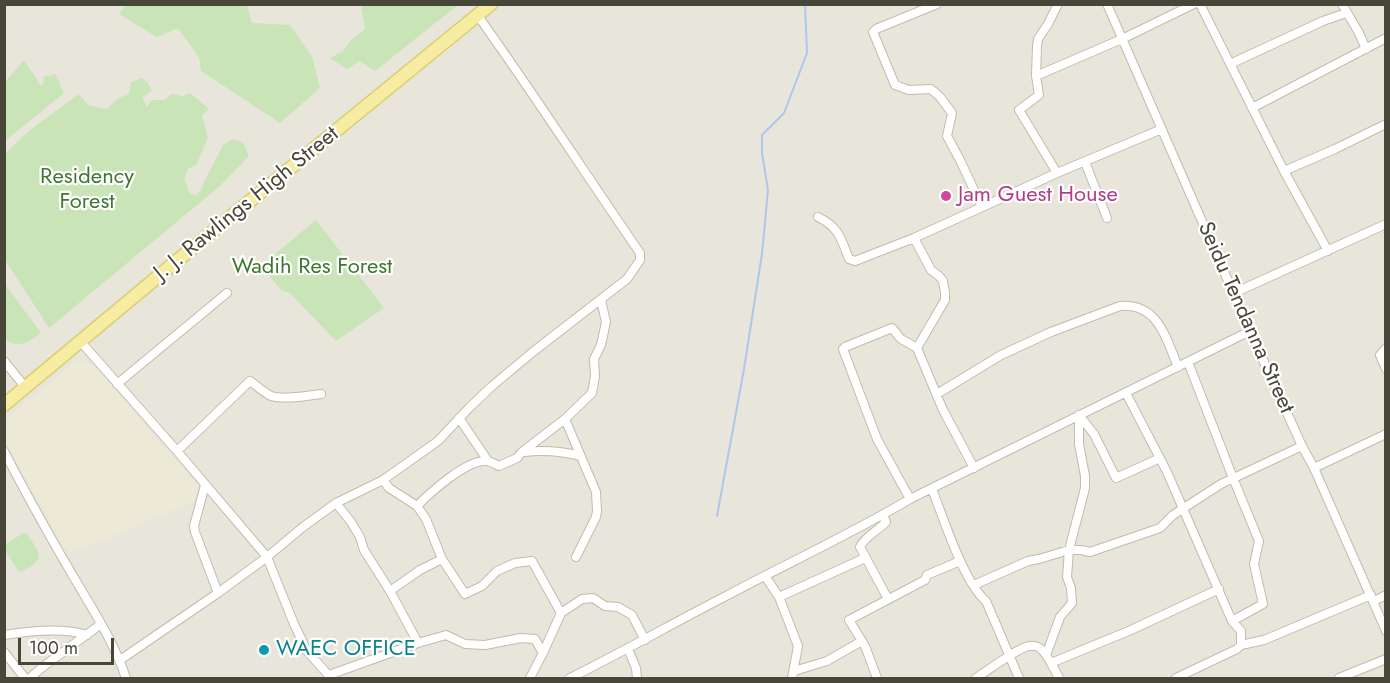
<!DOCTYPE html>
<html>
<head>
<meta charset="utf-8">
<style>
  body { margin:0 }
  #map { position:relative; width:1390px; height:683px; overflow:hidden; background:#f4f3eb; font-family:Jost,sans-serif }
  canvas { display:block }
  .frame { position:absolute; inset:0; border:6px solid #484539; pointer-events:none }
  .scale { position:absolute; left:18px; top:638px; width:96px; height:27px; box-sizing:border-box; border:3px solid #484539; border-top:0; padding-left:8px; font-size:18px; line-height:21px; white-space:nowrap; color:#484539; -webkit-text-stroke:4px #fff; paint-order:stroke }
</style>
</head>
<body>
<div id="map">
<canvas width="1390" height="683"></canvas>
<div class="frame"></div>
<div class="scale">100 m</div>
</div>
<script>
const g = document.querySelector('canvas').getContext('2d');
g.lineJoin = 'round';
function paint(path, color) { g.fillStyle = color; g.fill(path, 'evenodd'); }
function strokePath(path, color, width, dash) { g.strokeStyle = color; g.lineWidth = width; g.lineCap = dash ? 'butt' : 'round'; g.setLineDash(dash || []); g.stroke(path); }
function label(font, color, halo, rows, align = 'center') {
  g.font = font + ' Jost,sans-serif'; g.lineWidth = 4.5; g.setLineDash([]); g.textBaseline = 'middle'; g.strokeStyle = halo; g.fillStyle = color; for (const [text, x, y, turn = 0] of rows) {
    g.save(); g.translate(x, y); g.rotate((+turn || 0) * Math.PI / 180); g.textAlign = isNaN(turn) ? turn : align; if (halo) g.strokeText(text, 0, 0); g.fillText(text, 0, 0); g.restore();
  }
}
paint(new Path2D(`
  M5,5H1385V678H5Z`), '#e8e6da');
paint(new Path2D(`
  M77,360L92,364L199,487L194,501L81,549L63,548L4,438L5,420Z`), '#ecead6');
paint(new Path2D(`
  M126,5H247L252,23L290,25L312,57L320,88L280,123L201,71L199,57L178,28L157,37L119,14Z
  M361,5V4L458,5L375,71L360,61L347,69L330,58L343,51L351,40L365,29Z
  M24,60L41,86L43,84L44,77L55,74C59,80 60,86 64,93L5,141V82Z
  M142,78L148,83L152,91L142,97L147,107L152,100H165L171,94L183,96L190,93L209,109L202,115L208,138L196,165L188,169L184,179L190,194L196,195L201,190L204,182L223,145L233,139L243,143L249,156L221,185L49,328L5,260V154L30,130L79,94L88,105L106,109L119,98L129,94L131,82Z
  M316,220L384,308L336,341L289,292L282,291L261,266Z
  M5,284L41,333C26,343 22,348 5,340Z
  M23,533H26L28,535C41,556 46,558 21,572L18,571L5,550L4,545Z`), '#c9e5b8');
strokePath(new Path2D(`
  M717,516L744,369L762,254L768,190L762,153V135L784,113L807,53L805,4`), '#adc7eb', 2);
const street = new Path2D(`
  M937,4L876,29L873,32L895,85L909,90L931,89L940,97L952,113L947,136L960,160L982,207
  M1107,4L1250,331L1302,446L1314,468L1386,631
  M1200,4L1284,171L1328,251
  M1342,4L1359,33L1366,49
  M1230,64L1323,21L1346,13
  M1036,76L1122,39L1194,4
  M1252,108L1386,38
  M1085,162L1107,218
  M1284,171L1335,149L1386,124
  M1057,173L1019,110L1039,95L1036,76L1037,46L1038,39L1048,24L1058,4
  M818,217C839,227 841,239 849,259L855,261L914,238L1057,173L1162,129
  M914,238L931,270L939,276L943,281L945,293V300L917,348L943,410L974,468
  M1234,293L1386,224
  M81,342L177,451L267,557L294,624L307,651L331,678
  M1386,348L1380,355L1386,369
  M4,361L26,388
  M1188,362L1233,478L1259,541L1254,564L1263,604L1232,621
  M117,384L227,293
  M1126,393L1167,472L1232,621L1241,631V645L1237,649L1176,678
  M937,394L1001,355L1051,332L1120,306C1158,303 1166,338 1178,367
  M1079,415L1094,434L1116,478L1160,458
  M459,418L488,461
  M565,419L596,492L597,511L596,517L576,557
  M4,451C26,494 49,535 73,576C93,610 114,642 126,678
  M177,451L250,381C257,386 263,392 271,396C282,400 308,396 321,394
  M524,452C544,450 561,451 580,456
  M1314,468L1386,434
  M383,480L389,488L417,506L426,519L442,559L465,594L482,586L497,571L515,563L532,561L561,613
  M205,485L194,526L195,532L218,593
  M932,489C943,517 964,583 986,601L1019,678
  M910,499L877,439L843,349L845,347L892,328L901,339L917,348
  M336,503L351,522L360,537L364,550L390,591L418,643
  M417,506C431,492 466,460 486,461C490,461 495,464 499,466L517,458L522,452L565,419L592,393L595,376L594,359L601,345L606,322L601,300
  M883,515L886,522C878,531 865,536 860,547L888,599
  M765,576L779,597L865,558
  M974,585L1028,561L1039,559L1069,550H1081L1090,552L1160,528L1173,515L1221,484L1302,446
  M390,591L420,570L442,559
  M779,597L798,646L792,678
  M1374,601L1386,595
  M4,635C29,631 63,627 87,635
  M1241,645L1264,640L1371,595
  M628,649L636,668L637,678
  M4,652L25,678
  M1046,655L1051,663L1131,630L1219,589
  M120,660L218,593L267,557L303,527L336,503L383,480L438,441L469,408L491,387L534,351L627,279L640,260V253C586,175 534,94 478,16
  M1051,663L1059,678
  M794,671L827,661L862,641
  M329,675L418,643L446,635L465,644L485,645L521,638L535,639L543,653
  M30,678L40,669L101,624
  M530,678L543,653L561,613L582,599L593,598L605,606L618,607L632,615L645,640
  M570,678C623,652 675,622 728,595C788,563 851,534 910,499L1250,331
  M877,678L865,646L849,620L925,580L927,575L960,561
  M976,678C986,672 1020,646 1030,646C1038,645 1042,649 1046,655L1060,617L1072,603L1071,588L1067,577L1069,550L1085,488V476L1079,444V415
  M1339,678L1386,659`);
const primary = new Path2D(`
  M4,405L173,264L491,4`);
strokePath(street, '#bfbcae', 10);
strokePath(primary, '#dbcd73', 15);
strokePath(street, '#fff', 8);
strokePath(primary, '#f6eda2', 12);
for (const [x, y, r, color] of [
  [946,196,6,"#d1479c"],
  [264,650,6,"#0f9aa8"]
]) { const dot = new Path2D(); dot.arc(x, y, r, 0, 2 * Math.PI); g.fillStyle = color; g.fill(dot); strokePath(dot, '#fff', 2); }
label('22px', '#3f7631', '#fff', [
  ["Residency",87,178],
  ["Forest",87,203],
  ["Wadih Res Forest",312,268]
]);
label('22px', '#b23c85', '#fff', [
  ["Jam Guest House",958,196]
], 'left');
label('22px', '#484539', '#fff', [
  ["J. J. Rawlings High Street",247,204,-39],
  ["Seidu Tendanna Street",1245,318,66]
]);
label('22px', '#0d838f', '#fff', [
  ["WAEC OFFICE",276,650]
], 'left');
</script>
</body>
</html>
